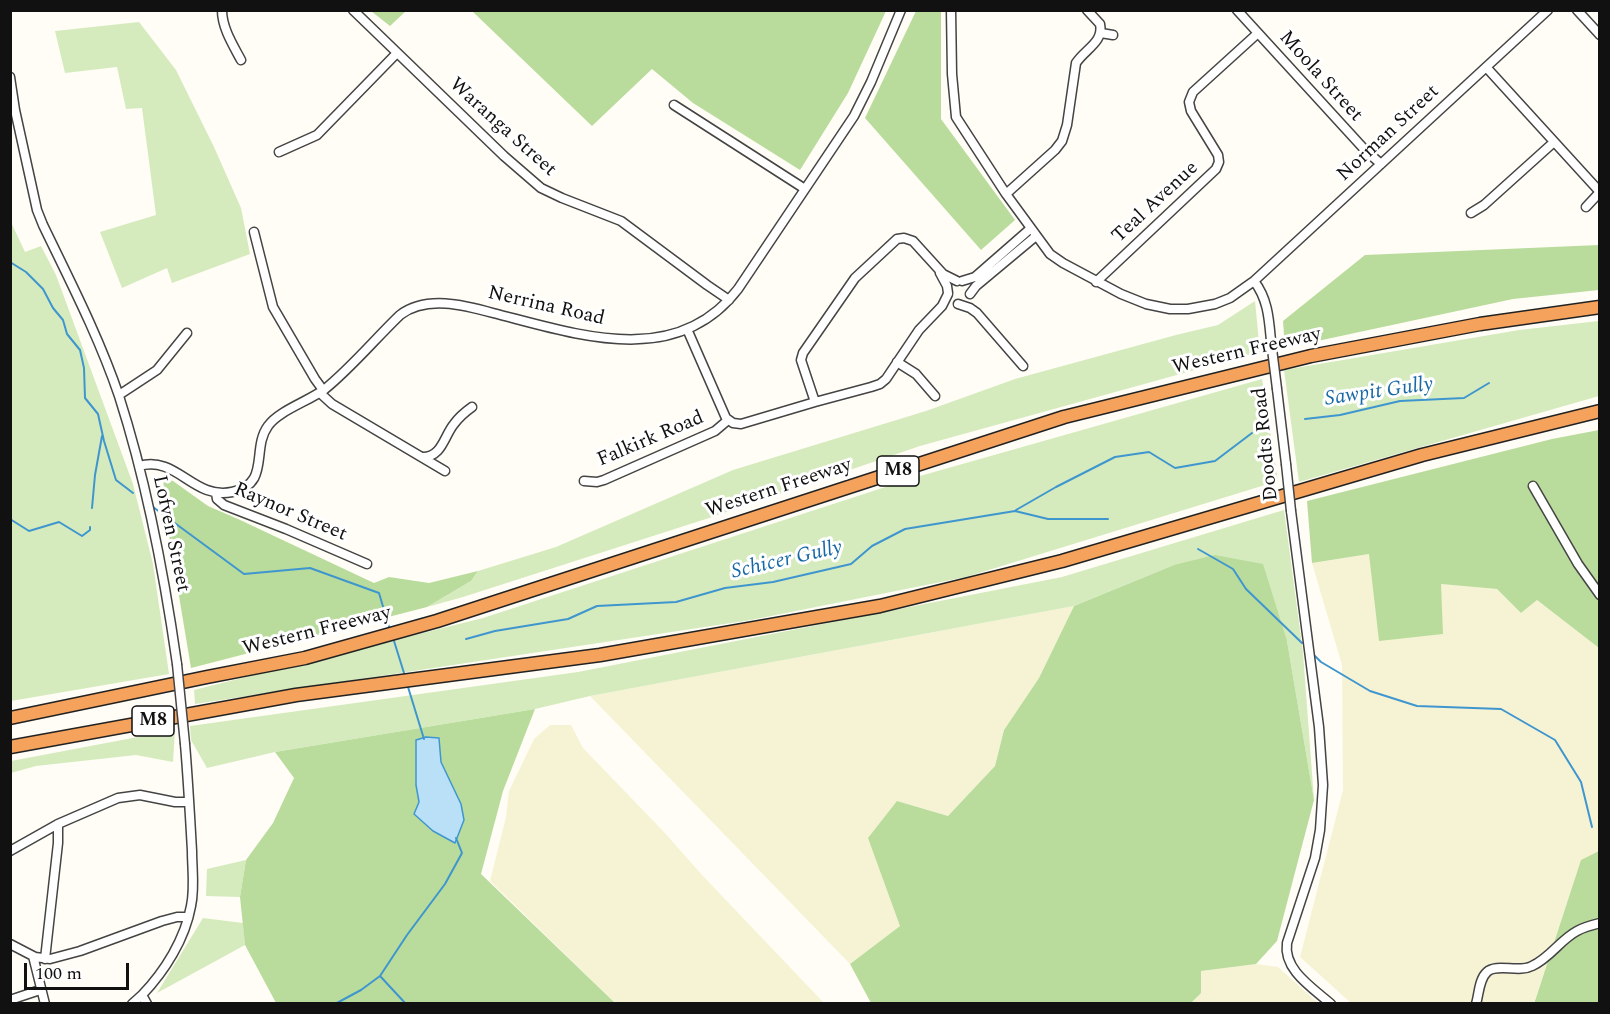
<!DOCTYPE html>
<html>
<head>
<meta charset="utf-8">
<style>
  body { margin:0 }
  #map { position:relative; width:1610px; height:1014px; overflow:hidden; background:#fffdf5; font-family:Spectral,serif }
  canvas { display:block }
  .frame { position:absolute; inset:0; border:12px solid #111; pointer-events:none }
  .scale { position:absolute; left:24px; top:963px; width:105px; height:27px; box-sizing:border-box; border:3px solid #111; border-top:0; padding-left:8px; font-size:18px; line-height:21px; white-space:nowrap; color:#111; -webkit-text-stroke:4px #fff; paint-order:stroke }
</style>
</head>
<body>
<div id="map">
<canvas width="1610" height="1014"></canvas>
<div class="frame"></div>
<div class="scale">100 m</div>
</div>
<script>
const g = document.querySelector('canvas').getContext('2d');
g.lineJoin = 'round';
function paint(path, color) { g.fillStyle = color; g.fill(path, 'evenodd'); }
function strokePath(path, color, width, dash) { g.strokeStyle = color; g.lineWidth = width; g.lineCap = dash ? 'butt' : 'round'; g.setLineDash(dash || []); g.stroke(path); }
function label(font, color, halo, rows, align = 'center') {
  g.font = font + ' Spectral,serif'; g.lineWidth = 6; g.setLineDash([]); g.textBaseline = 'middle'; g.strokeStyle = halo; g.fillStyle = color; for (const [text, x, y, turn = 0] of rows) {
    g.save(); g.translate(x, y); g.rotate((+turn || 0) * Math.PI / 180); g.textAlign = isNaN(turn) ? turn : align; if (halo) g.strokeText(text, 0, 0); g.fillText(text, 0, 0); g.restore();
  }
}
paint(new Path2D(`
  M1369,554L1441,584L1497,589L1521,613L1537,600L1599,648V851L1581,861L1534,1003H1351L1300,957L1343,790L1342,665L1312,563Z
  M1074,606L1039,678L1004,730L995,766L948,816L897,801L900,926L850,964L590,696Z
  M550,725H571L583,748L664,832L703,876L824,1003H615L490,881L506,817L509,791L534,739Z
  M1256,964L1278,967L1318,1003L1191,1004L1201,992L1200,971Z`), '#f6f3d4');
paint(new Path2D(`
  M139,22L176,70L214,147L241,208L250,254L172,283L167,268L122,288L100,232L156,215L142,108L126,109L117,67L65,73L55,31Z
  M10,220L25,252L41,246L56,275L133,484L153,564L169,674L11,701Z
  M1255,301L1260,352L920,446L709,518L463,597L427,607L471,581L478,571L556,547L733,470L926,411L1015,379L1176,335L1218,325Z
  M1599,321V396L1299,482L1284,370L1519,330Z
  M1262,379L1278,481L966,577L751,620L195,704L194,690L483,618L913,478Z
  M1284,510L1303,653L1314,800L1287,641L1174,565L1074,606L590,696L535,709L275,752L207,768L191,740L190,726L578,672L1062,577Z
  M175,730L173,762L136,755L36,766L11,773V761Z
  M246,860L240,897L206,896L207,869Z
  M203,918L243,923L245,945L157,993Z`), '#d5ebbd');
paint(new Path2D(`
  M371,11H406L390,26Z
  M472,11H886L848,93L800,170L693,103L652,69L592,126Z
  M916,11H941V119L1015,220L981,250L865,118Z
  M1599,245V290L1513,299L1285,348L1283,321L1365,255Z
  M1599,430V648L1537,600L1521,613L1497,589L1441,584L1443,634L1379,641L1369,554L1312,563L1307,501L1552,439Z
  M163,479L173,481L208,506L238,519L374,583L389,577L429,583L478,571L471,581L427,607L191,668L169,536Z
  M1215,555L1263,564L1287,641L1314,800L1277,941L1256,964L1201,971V993L1191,1003H871L850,964L900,926L868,838L897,801L948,816L995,766L1004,730L1039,678L1074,606L1174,565Z
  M535,709L503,791L481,874L615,1003H276L245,945L240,897L246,860L273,823L294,778L275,752Z
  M1599,851V1003L1534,1004L1581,860Z`), '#b9dc9c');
const water = new Path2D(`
  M426,737L439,738L441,762L461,804L464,820L455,843L433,831L414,814L419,802L416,785V740Z`);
paint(water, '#b9e0f7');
strokePath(water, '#3f96cf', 1.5);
strokePath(new Path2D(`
  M10,262L26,272L43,289L53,308L63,320L67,334L80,350L84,368L85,398L98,414L104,441L116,480L133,493
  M1305,419L1340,415L1400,401L1464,398L1489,383
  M153,507L244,574L310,568L379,593L389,627
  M92,508L95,475L102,436
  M1016,510L1056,487L1115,457L1149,452L1175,468L1215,461L1252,433
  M10,519L29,531L59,522L82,536L90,530V527
  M1198,549L1233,569L1246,589L1302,643
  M466,639L495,631L568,619L597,606L676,602L725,588L773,582L851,564L872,546L905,529L1015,511L1048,519H1108
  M394,641L404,673
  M1315,656L1321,662L1370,691L1417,706L1501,709L1555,740L1581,782L1592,827
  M408,687L424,739
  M335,1004L361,990L380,976
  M406,1004L380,976L407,935L445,884L462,853L456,838`), '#3f96cf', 2);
const minor = new Path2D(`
  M222,10C222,28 233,45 241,60
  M353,10L504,156L541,188L562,198L621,221L707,285L729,300
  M951,10L952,74L956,117L1006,194L1050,254L1063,263L1121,294L1146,304L1170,309H1188L1215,304L1230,298L1254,281L1548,10
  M1237,10L1365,150L1381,164
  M1577,10L1600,35
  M1101,33L1113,35
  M1486,67L1600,192L1586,207
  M10,77L15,110L37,210L43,225C70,281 99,337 119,396C147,483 164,573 177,664
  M674,105L805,189
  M279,152L317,135L396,54
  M1006,194L1055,150L1062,141L1067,125L1076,63C1085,49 1104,42 1100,24L1087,10
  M1471,213L1484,205L1554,142
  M254,232L273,307L315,379L323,390
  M940,273L947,286L948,293
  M962,281L975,277L1030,229
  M1254,281C1268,299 1269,319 1271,341
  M1096,282L1216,169L1219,162L1218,155L1191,111L1189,102L1193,92L1258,33
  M970,294L976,286L1036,236
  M958,304L970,308L977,313L1023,366
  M687,329L726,418L733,423L741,424L815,402L871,387L880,384L886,379L919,330L942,306L948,294
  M897,362L916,374L935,396
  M1277,389L1286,464
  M320,393L332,404L445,471
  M119,395L157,370L187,333
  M815,402L801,360L803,353L855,278L897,239L904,238L913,241L943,274L957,281
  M423,457C442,457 444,436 454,424C459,417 465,412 472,407
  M139,466C177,455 193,500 232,492C271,484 251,449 268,426C278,411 309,401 325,389C352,367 375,339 400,315C426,295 464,305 493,313C576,334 676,370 738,289L854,116L871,82L901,10
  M584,481L597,482L604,480L715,431L728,420
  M1533,486L1578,564L1600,595
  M216,493L217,499L224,505L286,529L367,564
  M1291,511L1319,727L1323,785L1320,830L1315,858L1287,943C1283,970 1313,988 1331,1004
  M10,851L58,824L118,798L140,795L175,802H189
  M10,944L35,957L50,959L80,951L162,921L177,917H188
  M33,956L45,1004
  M45,959L58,843V824
  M10,1000L40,990
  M132,1004L142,995
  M147,1004L142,995C165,971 185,939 191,906C195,888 192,869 192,851C190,815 188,779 185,744
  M1476,1004C1479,994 1479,979 1487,972C1496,963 1519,973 1532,966C1550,958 1560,940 1577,931C1584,927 1592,925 1600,923`);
const highway = new Path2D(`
  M10,718L207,677L305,658L437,621L1064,417L1311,356L1480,324L1600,307
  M10,747L296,695L600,655L880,606L1062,561L1422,455L1600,411`);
strokePath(minor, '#444', 11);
strokePath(highway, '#222', 15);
strokePath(minor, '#fff', 8);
strokePath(highway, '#f5a25d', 12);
const minorBridge = new Path2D(`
  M1271,341L1277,389
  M1286,464L1291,511
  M177,664L185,744`);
strokePath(minorBridge, '#444', 11, []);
strokePath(minorBridge, '#fff', 8);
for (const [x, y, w] of [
  [898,471,42],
  [153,721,42]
]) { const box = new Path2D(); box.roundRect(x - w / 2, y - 15, w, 30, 4.5); g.fillStyle = '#fff'; g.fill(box); strokePath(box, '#111', 1.5); }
label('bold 18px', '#111', null, [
  ["M8",898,471],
  ["M8",153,721]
]);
label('20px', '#111', '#fff', [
  ["Moola Street",1320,77,48],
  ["Waranga Street",502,128,42],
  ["Norman Street",1389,134,-43],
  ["Teal Avenue",1156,203,-43],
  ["Nerrina Road",546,307,13],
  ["Western Freeway",1247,352,-13],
  ["Falkirk Road",651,440,-23],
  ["Doodts Road",1267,444,-96],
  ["Western Freeway",779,489,-18],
  ["Raynor Street",290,513,23],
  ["Lofven Street",170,534,78],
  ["Western Freeway",317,632,-14]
]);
label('italic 21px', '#1768a6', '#fff', [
  ["Sawpit Gully",1379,393,-8],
  ["Schicer Gully",787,561,-13]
]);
</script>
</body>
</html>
